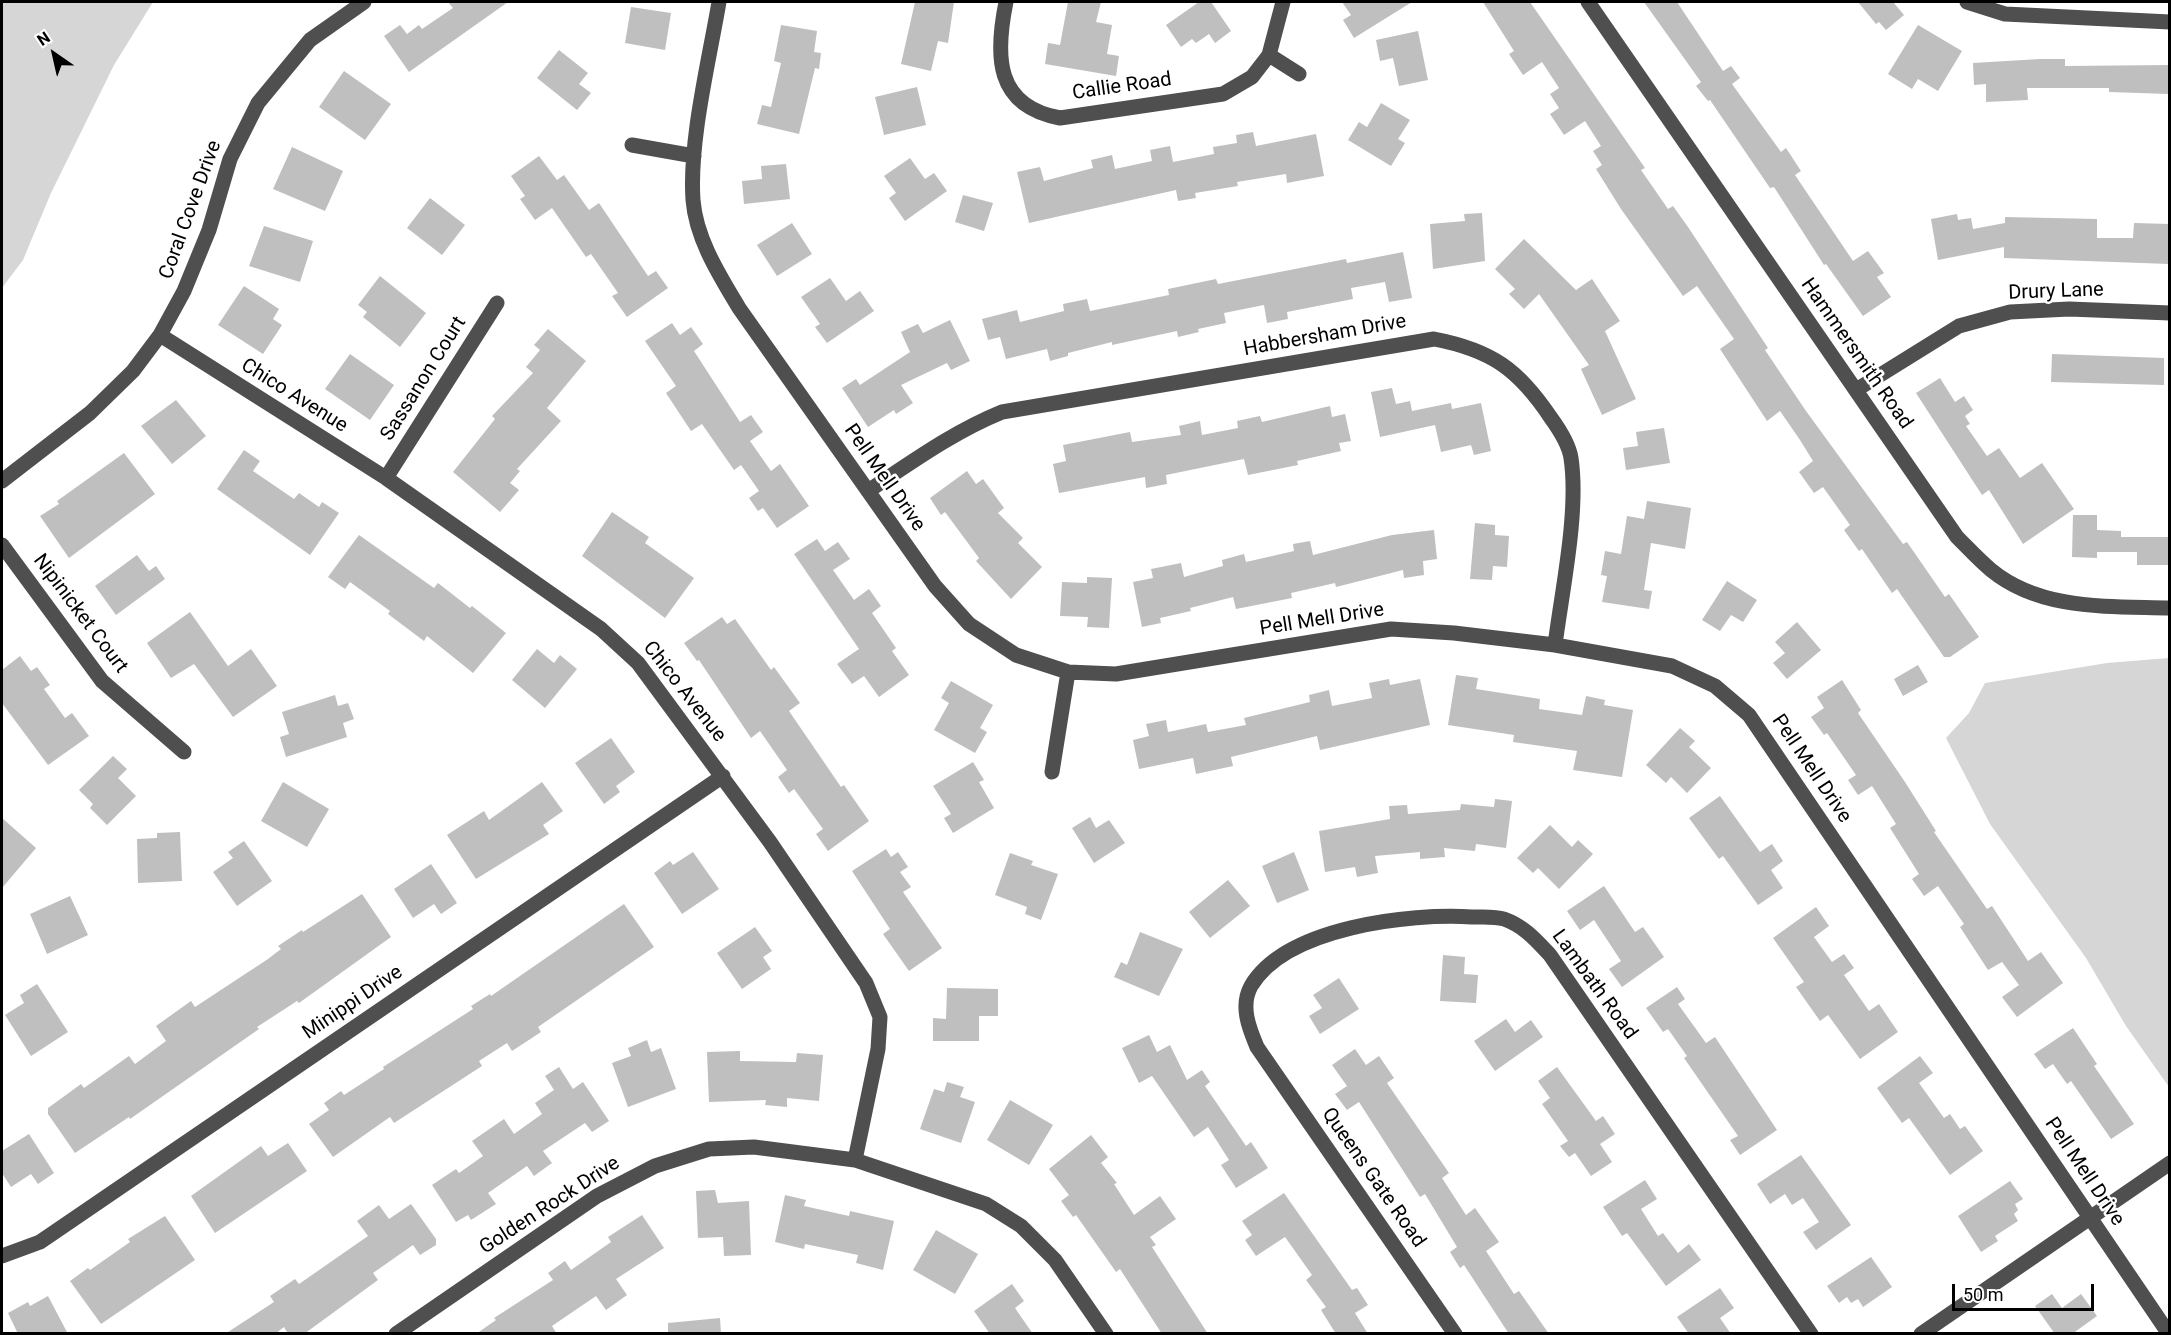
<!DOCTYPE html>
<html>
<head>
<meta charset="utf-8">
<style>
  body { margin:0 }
  #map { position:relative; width:2171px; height:1335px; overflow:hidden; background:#fff; font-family:Roboto,sans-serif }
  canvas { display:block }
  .frame { position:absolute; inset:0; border:3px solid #000; pointer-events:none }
  .north { position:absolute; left:24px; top:24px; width:60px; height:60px; -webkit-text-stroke:4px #fff; paint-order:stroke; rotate:326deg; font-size:16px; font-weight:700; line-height:24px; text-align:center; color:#000 }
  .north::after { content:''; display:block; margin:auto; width:21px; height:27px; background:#000; clip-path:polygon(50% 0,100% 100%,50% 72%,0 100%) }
  .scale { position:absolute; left:1952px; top:1284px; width:142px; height:27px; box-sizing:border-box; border:3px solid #000; border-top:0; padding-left:8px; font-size:18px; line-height:21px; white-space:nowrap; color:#000; -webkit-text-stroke:4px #fff; paint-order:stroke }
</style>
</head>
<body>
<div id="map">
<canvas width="2171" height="1335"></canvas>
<div class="frame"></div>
<div class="north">N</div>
<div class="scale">50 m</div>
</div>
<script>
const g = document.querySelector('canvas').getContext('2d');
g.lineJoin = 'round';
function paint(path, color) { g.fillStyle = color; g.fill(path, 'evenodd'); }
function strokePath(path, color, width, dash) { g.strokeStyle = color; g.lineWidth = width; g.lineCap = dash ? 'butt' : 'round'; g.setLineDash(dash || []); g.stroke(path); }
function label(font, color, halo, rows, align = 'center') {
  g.font = font + ' Roboto,sans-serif'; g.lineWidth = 5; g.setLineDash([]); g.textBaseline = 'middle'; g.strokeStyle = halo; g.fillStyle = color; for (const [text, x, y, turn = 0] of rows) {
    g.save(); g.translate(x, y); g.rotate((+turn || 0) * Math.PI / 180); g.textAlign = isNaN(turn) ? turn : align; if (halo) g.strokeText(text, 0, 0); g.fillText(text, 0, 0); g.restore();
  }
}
paint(new Path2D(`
  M2,2H153L114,65L51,193L23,260L2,288Z
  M2169,658H2170L2169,1087L2126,1026L2086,958L1990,824L1946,738L1969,713L1985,683L2107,663Z`), '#d6d6d6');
paint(new Path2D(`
  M448,2H508L409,72L384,36L400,25L407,34L419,25L422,29L453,8Z
  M915,2H954L948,43L938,41L931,71L901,64Z
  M1068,2H1101L1096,22L1112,25L1107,54L1119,56L1116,76L1045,64L1048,43L1060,45Z
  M1199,2H1211L1231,31L1215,43L1209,34L1196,43L1192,39L1181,47L1166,25Z
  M1342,2H1412L1354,38L1343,20L1351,15Z
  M1483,2H1530L1645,168L1641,170L1668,209L1673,206L1688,227L1768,348L1765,350L1806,411L1903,544L1907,542L1945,597L1949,594L1979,637L1950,657H1944L1897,589L1892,593L1862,549L1859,551L1844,530L1850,525L1823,487L1814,493L1799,472L1813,461L1800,440L1780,411L1767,421L1720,349L1734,339L1720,319L1697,286L1683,296L1621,209L1596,169L1602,165L1593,151L1601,146L1585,121L1564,135L1550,114L1559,108L1550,94L1559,88L1542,62L1523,75L1509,54L1514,51Z
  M1644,2H1677L1723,71L1731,66L1740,78L1732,84L1781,152L1786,148L1801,171L1795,175L1853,261L1868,251L1884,273L1877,277L1891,297L1863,316L1826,264L1824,265L1774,187L1770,188L1710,100L1708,101L1696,86L1701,82Z
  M1858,2H1893L1904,15L1886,30L1879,22L1876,24Z
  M631,7L671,13L665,50L625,43Z
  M781,25L817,31L814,52L821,53L819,69L815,68L799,134L757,124L762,105L771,107L781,63L774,61Z
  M1918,25L1962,51L1938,91L1918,79L1912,89L1888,74Z
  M1418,31L1428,80L1399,86L1393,58L1380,61L1376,40Z
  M559,50L588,73L579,84L591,93L577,110L537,78Z
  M2040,59H2065V66L2169,65V94L2109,92V88H2027L2028,100L1986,102V84L1974,85L1973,63Z
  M344,71L391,104L365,140L319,107Z
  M917,87L926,125L884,135L875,97Z
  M1381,103L1410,120L1398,139L1405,143L1391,166L1348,140L1359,122L1367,127Z
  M1253,132L1256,146L1316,134L1324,176L1287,183L1286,174L1237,182L1238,186L1195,193L1196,198L1178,201L1176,190L1029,223L1017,172L1040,167L1044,181L1093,168L1091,160L1112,155L1115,169L1152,161L1150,150L1170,146L1173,162L1214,154L1213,147L1237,143L1236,135Z
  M292,147L343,171L325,211L273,189Z
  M539,156L557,180L564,175L589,210L599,203L648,276L656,271L668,288L627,317L612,296L618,293L591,254L586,257L552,208L535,220L520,199L525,196L511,176Z
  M910,158L925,179L934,173L947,191L905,221L889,198L896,193L884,176Z
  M786,164L790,199L744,204L742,181L762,179L761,166Z
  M963,195L993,203L984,231L955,222Z
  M430,198L465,225L442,255L407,228Z
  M1482,213L1485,261L1433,269L1430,224L1465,221L1464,214Z
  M1957,214L1958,220L1971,218L1973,229L2005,223V217L2097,219V238H2133L2134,223L2169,224V264L2004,258V247L1938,260L1931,219Z
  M792,223L812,254L777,276L757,245Z
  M264,226L313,241L300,282L249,266Z
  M1524,239L1576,290L1592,279L1620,321L1605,331L1636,399L1602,415L1581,369L1589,365L1539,294L1524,309L1509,294L1515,289L1495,269Z
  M1403,252L1412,298L1389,302L1385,282L1351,288L1353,299L1287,312L1288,319L1267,323L1264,305L1224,313L1226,323L1198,329L1199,332L1178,337L1177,331L1112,345V342L1068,353V356L1050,361L1047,349L1006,359L1000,337L988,340L982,319L1017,310L1020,322L1064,311L1063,304L1087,299L1090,311L1169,295L1168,289L1216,279L1218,284L1346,259L1347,263Z
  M380,276L426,313L400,347L363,317L367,312L358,305Z
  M830,278L846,301L860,291L874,311L827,343L815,327L820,324L801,297Z
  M244,286L279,309L273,319L282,325L263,354L218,325Z
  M950,320L970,361L951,370L947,363L901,385L913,403L896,414L894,410L868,427L842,388L856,379L860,385L910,352L901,332L918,324L923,333Z
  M672,323L680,335L691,327L703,344L694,351L740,422L751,415L763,432L750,441L771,471L780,464L809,506L777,528L763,508L758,511L749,498L759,491L741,465L734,470L702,424L691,431L666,393L676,386L645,341Z
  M548,329L586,361L547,408L561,421L517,469L520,471L510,483L519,490L500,512L453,472L495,419L492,416L533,373L526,367L540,350L534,345Z
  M350,354L394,385L370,420L325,389Z
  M2052,354L2164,358V385L2051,382Z
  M1940,378L1955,402L1964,396L1973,410L1965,416L1970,424L1966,426L1987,456L1999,448L2020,478L2042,463L2074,509L2023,544L1989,490L1982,495L1916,393Z
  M1392,388L1396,404L1410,401L1412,411L1451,403L1452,409L1481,403L1491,451L1474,455L1471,445L1441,452L1435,425L1380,437L1371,392Z
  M176,400L206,436L172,464L141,426Z
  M1330,406L1332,417L1345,414L1351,441L1339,443L1341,451L1297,461L1298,465L1248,475L1244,459L1166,475L1167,484L1146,488L1145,477L1059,493L1053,464L1066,461L1063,445L1130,432L1132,442L1181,435L1179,426L1200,421L1202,435L1238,428L1237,421L1260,416L1262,422Z
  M1664,428L1670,463L1626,470L1623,448L1638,446L1636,432Z
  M244,450L260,461L253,471L294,499L299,493L319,507L322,502L339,513L310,555L217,489Z
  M124,453L155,494L69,558L40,516L59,504L57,501Z
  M967,471L976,484L983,479L1004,508L998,513L1023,538L1018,543L1042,567L1011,599L976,561L979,558L945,512L941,515L930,498Z
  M1647,501L1691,508L1685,549L1651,543L1644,590L1652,591L1649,609L1602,602L1607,576L1601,575L1605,551L1621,554L1627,516L1644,519Z
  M612,512L649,537L645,543L694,578L665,618L582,556Z
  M2073,515H2097V530L2121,531V537H2169V565H2137V552H2097V558L2072,557Z
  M1475,523L1495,525V535L1509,536L1507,567L1493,566L1492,580L1470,579Z
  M1434,530L1437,559L1423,561L1424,575L1404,578L1403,570L1336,587L1335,583L1291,593L1292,598L1236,609L1233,597L1190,608L1191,611L1160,618L1161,623L1142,627L1133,582L1153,578L1151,569L1181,563L1184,577L1223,566L1222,560L1244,554L1246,562L1294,551L1293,544L1310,541L1313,555L1392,535Z
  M359,535L434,588L438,583L470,608L472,606L506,633L473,673L427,636L424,641L388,614L390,611L350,582L345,589L328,577Z
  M817,539L825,551L838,542L850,559L833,570L854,600L869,589L881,606L872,613L896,648L892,651L909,675L879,697L864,676L852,684L837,664L859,649L794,554Z
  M137,555L149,571L156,566L165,579L116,615L95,586Z
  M1087,577L1112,578L1109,628L1087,627L1088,617L1060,616L1062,582L1087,583Z
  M1727,581L1757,600L1743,622L1731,615L1720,631L1702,620Z
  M190,612L228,666L251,649L277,686L233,717L194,664L171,678L147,643Z
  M722,617L727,624L735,619L771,670L774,667L800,703L789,711L841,787L844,785L869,821L828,851L816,834L823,829L794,789L789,793L778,777L787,770L760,731L751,738L699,660L697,661L684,643Z
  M1797,622L1821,650L1787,679L1773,663L1785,653L1775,642Z
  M537,649L554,663L560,655L577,669L545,708L512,680Z
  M20,656L31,671L37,667L50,685L44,689L65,718L72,713L89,736L48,765L2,703V670Z
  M1918,665L1928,682L1903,696L1894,679Z
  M1456,675L1478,678L1476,689L1540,699L1539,709L1582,715L1586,696L1605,700L1604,705L1633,710L1622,777L1573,770L1577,751L1513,742L1514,735L1448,725Z
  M1389,679L1390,685L1420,679L1430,725L1320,750L1317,736L1231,757L1233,766L1196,774L1193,758L1139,769L1133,740L1149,736L1146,724L1166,720L1168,732L1206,724L1208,732L1246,725L1244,718L1310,702L1309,695L1329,690L1332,706L1372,698L1369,683Z
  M1842,680L1861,710L1858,713L1905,782L1936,831L1934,832L1987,909L1992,906L2028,961L2041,952L2063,983L2017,1017L2002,997L2019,985L2002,962L1988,970L1960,927L1964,924L1938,886L1924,896L1912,879L1919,874L1890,828L1896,824L1872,786L1858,795L1848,780L1856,775L1827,733L1824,735L1811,717L1824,708L1817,697Z
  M951,681L993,705L980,728L987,732L975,753L934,730L949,703L941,698Z
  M335,695L338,706L348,703L354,719L343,723L347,737L286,757L280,737L289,734L282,712Z
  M1680,728L1695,741L1689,747L1711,768L1687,793L1671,777L1666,783L1646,765Z
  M611,738L635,772L616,786L620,792L604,804L575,763Z
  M113,756L127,769L118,778L136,796L107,825L90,808L93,804L79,790Z
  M973,762L984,780L979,782L994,808L953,833L944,818L951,814L933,786Z
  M283,782L329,809L307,847L261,821Z
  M542,782L563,811L543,825L549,834L476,879L447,835L484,811L489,820Z
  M1720,796L1760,852L1772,844L1783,861L1771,870L1783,888L1758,905L1723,856L1719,859L1689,818Z
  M1495,799L1512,801L1506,848L1476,844L1475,851L1444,848L1445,857L1420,859V852L1375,856L1378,873L1357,877L1355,867L1325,872L1319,831L1390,819L1389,806L1407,805L1408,814L1460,810L1461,804L1494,807Z
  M1090,817L1096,828L1109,820L1125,843L1094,863L1072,828Z
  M2,818L36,848L2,888Z
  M1550,825L1572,847L1578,840L1593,854L1559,889L1538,868L1533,873L1517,858Z
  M180,832L182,881L138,883L137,839L157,838V833Z
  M244,841L272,881L237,906L213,872L233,858L228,852Z
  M886,849L891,857L898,852L908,867L900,872L911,887L903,892L942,948L909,971L883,934L890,929L852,871Z
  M693,852L719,889L682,914L654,873L670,861L673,865Z
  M1294,852L1309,890L1277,903L1262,866Z
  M1010,853L1033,861L1031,865L1058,874L1041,920L1025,914L1027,907L995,895Z
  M431,864L457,903L441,914L434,904L413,918L394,889Z
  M1228,880L1250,906L1210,938L1189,912Z
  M1604,886L1635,932L1643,927L1664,957L1622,987L1609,969L1621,961L1594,920L1580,930L1567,911Z
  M362,894L391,937L299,1003L297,1001L257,1027L259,1029L130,1119L129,1117L75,1153L48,1114V1108L81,1084L84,1088L129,1056L135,1064L166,1041L156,1026L191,1001L195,1007L268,959L281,949L278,946L302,930L303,932Z
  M70,896L88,935L47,954L30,914Z
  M624,904L654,947L538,1027L541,1032L512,1051L507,1043L479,1061L482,1066L394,1123L390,1117L333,1157L309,1124L329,1110L324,1103L341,1091L344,1095L384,1069L383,1067L473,1009L471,1006L490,994L491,996Z
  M1816,907L1829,926L1814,937L1832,962L1844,954L1854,968L1844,975L1869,1011L1879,1004L1898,1032L1860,1059L1828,1015L1820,1021L1796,987L1804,982L1773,938Z
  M755,927L772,951L763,957L771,969L742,989L717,953Z
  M1140,932L1183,949L1159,996L1114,977L1121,962L1127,965Z
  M1443,955L1465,957L1464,974L1478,975L1476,1003L1440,1001Z
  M1339,978L1359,1009L1320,1034L1309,1016L1322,1008L1313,995Z
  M37,984L68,1032L31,1056L5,1015L24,1003L20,995Z
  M1677,987L1685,999L1678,1004L1706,1043L1715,1037L1777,1130L1740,1155L1730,1140L1738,1136L1684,1058L1687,1056L1668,1029L1663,1032L1646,1008Z
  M947,988L998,989V1016H979V1041H933V1018L946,1019Z
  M1506,1019L1515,1032L1531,1020L1543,1037L1495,1071L1474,1041Z
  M2073,1028L2097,1064L2094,1066L2134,1124L2111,1139L2071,1081L2067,1084L2053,1064L2045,1069L2034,1054Z
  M1149,1035L1157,1052L1170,1045L1187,1080L1202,1070L1210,1082L1205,1086L1246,1146L1251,1142L1268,1168L1236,1188L1221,1165L1229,1160L1208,1127L1194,1137L1152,1076L1139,1083L1122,1048Z
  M647,1040L651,1052L661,1048L676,1089L628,1107L612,1063L631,1056L628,1048Z
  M1355,1049L1366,1065L1379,1056L1394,1078L1387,1083L1449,1173L1442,1178L1466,1215L1475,1208L1499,1242L1486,1251L1514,1294L1519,1291L1549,1334H1509L1464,1265L1460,1268L1450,1252L1457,1247L1425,1194L1420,1197L1359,1102L1347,1110L1335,1094L1347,1086L1332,1065Z
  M740,1051V1061L796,1062L797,1053L823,1055L819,1101L787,1098V1107L765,1105L766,1100L709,1102L707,1052Z
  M1920,1056L1933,1073L1919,1083L1944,1118L1950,1114L1960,1129L1965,1126L1983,1151L1950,1175L1909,1118L1902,1123L1877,1088Z
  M559,1067L573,1089L583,1082L609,1121L592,1132L585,1123L543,1151L552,1163L534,1176L527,1166L488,1193L496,1204L471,1220L468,1215L456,1222L432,1185L456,1169L459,1173L483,1156L472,1141L504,1119L514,1134L542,1114L535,1103L554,1090L545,1076Z
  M1557,1067L1596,1121L1603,1116L1615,1134L1600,1144L1612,1162L1591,1176L1575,1153L1569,1157L1560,1146L1568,1141L1542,1104L1550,1098L1538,1081Z
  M947,1082L964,1087L960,1097L975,1102L961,1143L920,1129L934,1089L944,1092Z
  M1010,1100L1053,1125L1029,1165L987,1140Z
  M29,1134L54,1173L38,1184L31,1174L11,1187L2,1173V1151Z
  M1091,1135L1108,1157L1101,1163L1117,1183L1114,1184L1134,1215L1160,1196L1176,1219L1150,1237L1156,1245L1152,1247L1208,1334H1162L1120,1269L1116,1272L1076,1215L1073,1217L1061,1201L1069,1195L1049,1169Z
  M288,1143L307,1171L215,1233L191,1196L261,1146L268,1156Z
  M1801,1155L1851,1225L1816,1250L1803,1232L1819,1222L1803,1198L1792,1205L1785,1194L1770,1204L1757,1184Z
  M1645,1180L1657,1199L1641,1209L1658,1236L1663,1233L1678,1253L1689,1244L1701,1260L1666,1286L1627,1233L1622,1236L1603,1207Z
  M2010,1181L2023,1199L2015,1204L2018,1210L2014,1214L2018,1221L1995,1236L1998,1241L1981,1252L1958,1216Z
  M715,1190L718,1203L749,1201L751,1255L724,1256L723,1237L698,1238L696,1191Z
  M1284,1193L1352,1290L1357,1288L1368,1305L1355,1313L1368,1334H1336L1321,1310L1326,1307L1306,1280L1312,1275L1285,1237L1256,1256L1245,1240L1252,1235L1242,1221Z
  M785,1195L806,1200L804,1206L849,1216L850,1211L894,1221L883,1270L856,1263L858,1255L805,1244L804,1249L775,1242Z
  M411,1204L436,1239V1245L420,1255L413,1245L373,1273L378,1280L304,1334H288L284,1327L275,1334H225L274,1302L270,1296L295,1279L299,1284L368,1236L357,1221L379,1205L389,1219Z
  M642,1215L664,1248L616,1279L627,1295L606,1310L596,1296L552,1326L557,1334H476L496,1320L494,1318L553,1280L548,1273L565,1261L571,1270L611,1242L608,1237Z
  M165,1216L195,1260L101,1324L70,1281L88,1268L90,1270L130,1242L128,1239Z
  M936,1230L978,1254L955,1294L913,1270Z
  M1871,1257L1892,1287L1863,1307L1858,1299L1851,1303L1847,1297L1839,1303L1827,1286Z
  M1012,1284L1024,1301L1015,1308L1033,1334H990L974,1311Z
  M1720,1288L1734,1308L1720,1318L1731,1334H1689L1677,1317Z
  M2052,1294L2062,1308L2081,1294L2097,1316L2072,1334H2055L2035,1306Z
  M48,1296L68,1334H18L8,1313L28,1302L30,1306Z
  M720,1318L721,1334H668V1323Z`), '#bfbfbf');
strokePath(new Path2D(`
  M719,2C709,61 689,141 693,200C696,239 720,276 739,308L935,586L969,624L1016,655L1068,672L1116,674L1391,629L1454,633L1555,645L1672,666L1715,686L1749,715L2169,1334
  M1006,2C995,56 995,106 1060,118L1223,94L1252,77L1269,55L1283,2
  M1588,2L1957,537C1968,548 1979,560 1991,570C2041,611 2109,606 2170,608
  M1967,2L2005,14L2170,22
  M1269,55L1299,74
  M632,145L694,156
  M160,335L386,478L601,629L638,663L770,842L866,983L880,1017L878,1049L855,1160
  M1856,390L1959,326L2010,312L2069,309L2170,313
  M386,478L497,303
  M2,481L90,413L133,371L160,335L184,291L209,230L230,159L258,103L310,40L364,2
  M868,491C912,462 953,432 1002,412L1434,339C1492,350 1519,370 1551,418C1559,429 1569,445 1571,458C1579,512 1562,590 1555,645
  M2,545L102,681L184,752
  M1052,772L1068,672
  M2,1256L40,1242L723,776
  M396,1334L597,1196L655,1166L709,1149L754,1147L855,1160L986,1204L1021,1226L1055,1260L1106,1334
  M1455,1334L1257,1047C1249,1028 1240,1006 1251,986C1286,927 1410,913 1472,917C1482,917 1495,916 1504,919C1524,926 1536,940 1550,955L1811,1334
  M1921,1334L2170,1163`), '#4f4f4f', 15);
label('20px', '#000', '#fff', [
  ["Callie Road",1122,87,-8],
  ["Coral Cove Drive",191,210,-70],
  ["Drury Lane",2056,292,-2],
  ["Habbersham Drive",1325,336,-10],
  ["Hammersmith Road",1856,354,55],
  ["Sassanon Court",424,379,-58],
  ["Chico Avenue",294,396,32],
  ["Pell Mell Drive",884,478,55],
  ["Nipinicket Court",80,614,53],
  ["Pell Mell Drive",1322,620,-9],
  ["Chico Avenue",684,692,52],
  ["Pell Mell Drive",1811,769,56],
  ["Lambath Road",1594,985,54],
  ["Minippi Drive",353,1003,-34],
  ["Pell Mell Drive",2084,1172,56],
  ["Queens Gate Road",1373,1178,55],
  ["Golden Rock Drive",550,1206,-33]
]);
</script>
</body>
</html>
